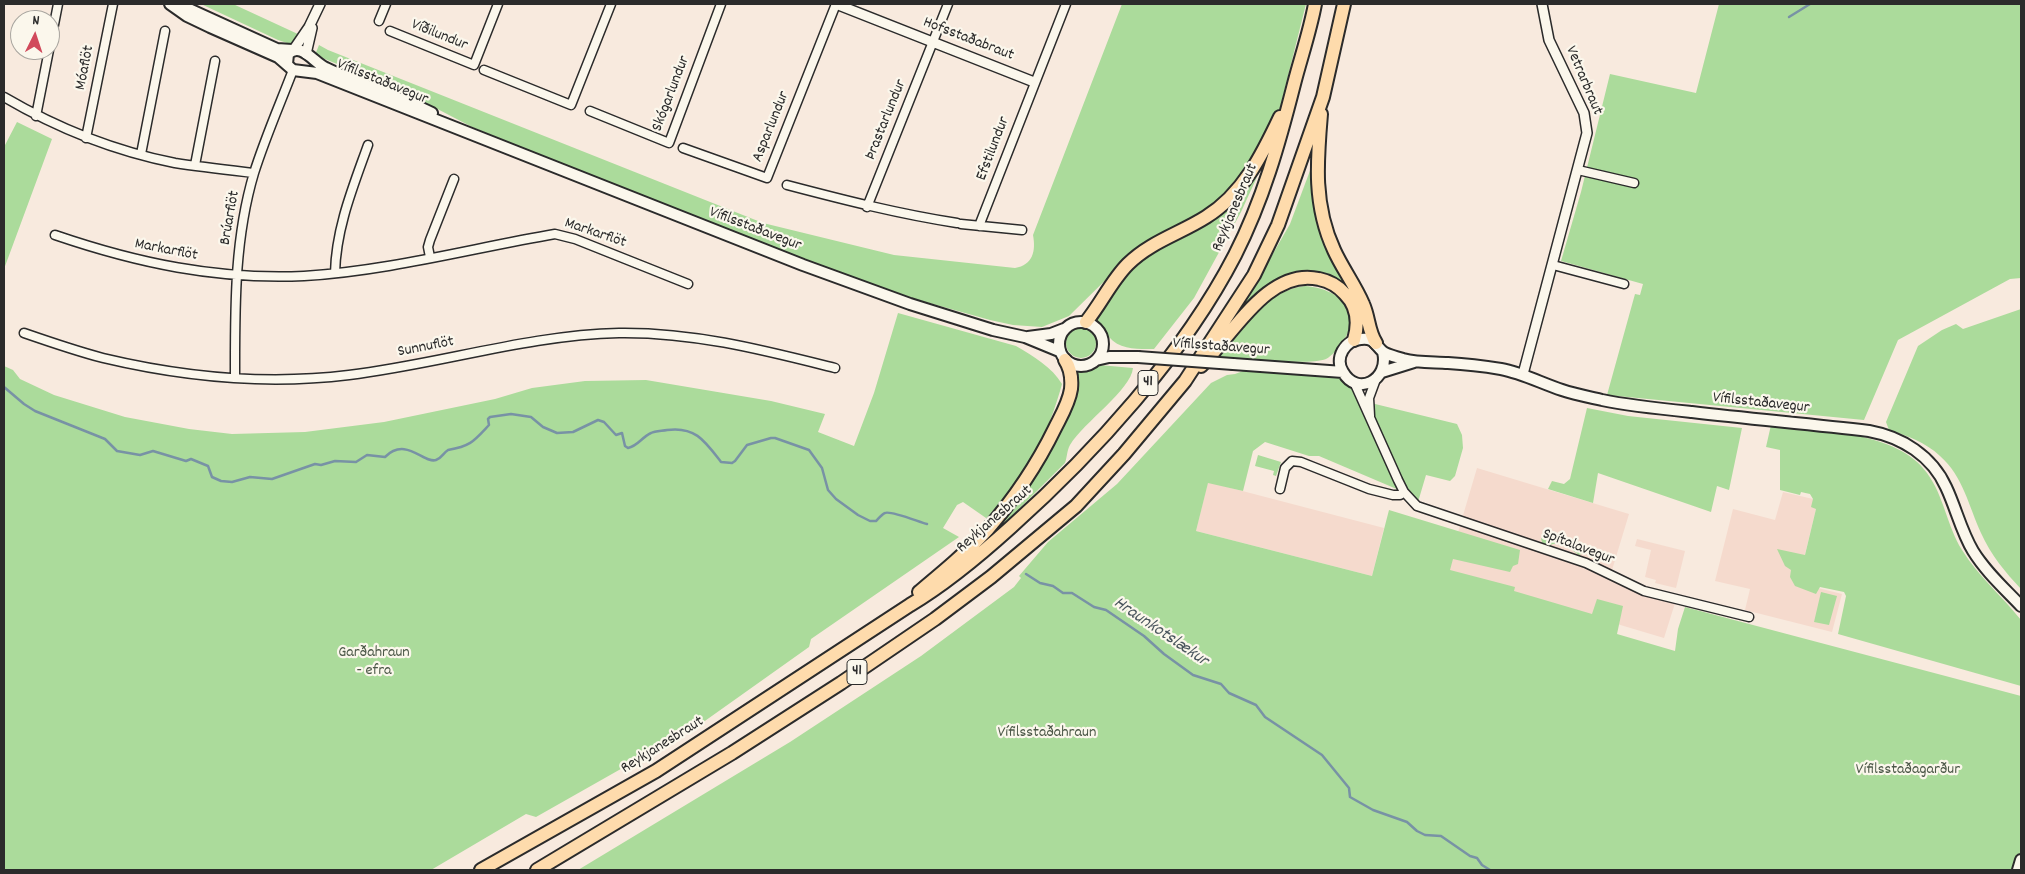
<!DOCTYPE html>
<html>
<head>
<meta charset="utf-8">
<style>
  body { margin:0 }
  #map { position:relative; width:2025px; height:874px; overflow:hidden; background:#f8eade; font-family:Dekko,sans-serif }
  canvas { display:block }
  .frame { position:absolute; inset:0; border:5px solid #2b2b2b; pointer-events:none }
  .north { position:absolute; left:10px; top:10px; width:50px; height:50px; box-sizing:border-box; background:#fbf7ec; border:1px solid #a8a59f; border-radius:50%; rotate:4deg; font-size:14px; font-weight:700; line-height:20px; text-align:center; color:#2b2b2b }
  .north::after { content:''; display:block; margin:auto; width:18px; height:22px; background:#d1495b; clip-path:polygon(50% 0,100% 100%,50% 72%,0 100%) }
</style>
</head>
<body>
<div id="map">
<canvas width="2025" height="874"></canvas>
<div class="frame"></div>
<div class="north">N</div>
</div>
<script>
const g = document.querySelector('canvas').getContext('2d');
g.lineJoin = 'round';
function paint(path, color) { g.fillStyle = color; g.fill(path, 'evenodd'); }
function strokePath(path, color, width, dash) { g.strokeStyle = color; g.lineWidth = width; g.lineCap = dash ? 'butt' : 'round'; g.setLineDash(dash || []); g.stroke(path); }
function label(font, color, halo, rows, align = 'center') {
  g.font = font + ' Dekko,sans-serif'; g.lineWidth = 4.5; g.setLineDash([]); g.textBaseline = 'middle'; g.strokeStyle = halo; g.fillStyle = color; for (const [text, x, y, turn = 0] of rows) {
    g.save(); g.translate(x, y); g.rotate((+turn || 0) * Math.PI / 180); g.textAlign = isNaN(turn) ? turn : align; if (halo) g.strokeText(text, 0, 0); g.fillText(text, 0, 0); g.restore();
  }
}
paint(new Path2D(`
  M1477,468L1629,514L1609,580L1676,600L1664,638L1446,573Z
  M1208,482L1384,528L1372,576L1196,531Z
  M1783,492L1813,499L1816,509L1798,583L1842,594L1832,632L1745,610L1750,589L1715,581L1733,509L1775,520Z
  M1637,539L1685,551L1676,588L1655,583L1656,580L1645,577L1651,550L1635,546Z`), '#f5dacd');
paint(new Path2D(`
  M201,4H233L300,35L290,44L278,40Z
  M1122,4H1306L1279,112L1257,155L1233,188L1205,212L1134,252L1069,316L1042,327L1013,325L990,320L915,299L742,237L472,127L401,90L315,55L319,45L328,50L763,223L894,255L1015,268C1033,265 1036,251 1033,235Z
  M1719,4H2021V278L2010,279L1898,340L1864,420L1607,395L1635,294L1640,295L1643,284L1561,261L1581,192L1610,74L1696,93Z
  M17,122L52,139L4,269V147Z
  M1311,168L1314,210L1323,238L1350,290C1296,254 1280,281 1238,316L1232,319L1259,278L1290,224Z
  M1257,177L1241,212L1194,298L1154,349C1138,349 1120,350 1109,337C1104,331 1100,324 1094,318L1131,266L1232,203Z
  M1305,286C1338,288 1365,312 1342,343C1337,349 1332,356 1326,359C1308,366 1241,358 1219,357C1243,329 1266,290 1305,286Z
  M2021,309V589C2005,572 1991,555 1981,533C1969,507 1963,476 1940,456C1925,442 1908,436 1889,430L1886,422L1918,346L1942,330L1956,324L1963,329Z
  M898,313L1016,346C1033,356 1052,367 1062,384C1050,428 1024,491 986,518L963,502L957,505L943,528L959,537L811,639L809,647L702,723L536,817L526,814L431,870H4V366L13,370L20,379L54,395L125,417L189,429L232,434L305,432L384,422L495,399L532,388L585,381L646,380L771,401L825,414L818,432L854,446L874,393Z
  M1066 343a15 15 0 1 1 30 0a15 15 0 1 1-30 0Z
  M1099,365L1133,368C1131,390 1084,422 1070,445C1067,450 1067,458 1065,463L992,536L990,533L1077,380L1078,371Z
  M1243,371L1339,376L1351,386L1399,490L1319,456H1309L1265,442L1253,451L1243,491L1208,483L1196,531L1372,576L1389,510L1520,550L1518,564L1513,566L1510,572L1453,559L1450,570L1515,587L1514,591L1592,614L1597,599L1623,606L1617,634L1675,651L1678,629L1685,607L2021,696V864L2019,870H578L790,742L921,656L1014,587L1021,578L1019,576L1048,542L1117,484L1211,383L1227,375L1235,374Z
  M1371,403L1457,424L1462,435L1463,448L1455,476L1450,481L1426,475L1418,502L1408,490L1374,422Z
  M1587,408L1628,416L1742,428L1729,490L1717,486L1711,512L1598,473L1593,503L1548,489L1552,481L1564,484L1570,479Z
  M1771,425C1819,431 1898,431 1927,473C1944,496 1947,526 1962,550C1978,576 2002,596 2021,620V686L1838,634L1846,596L1844,592L1820,587L1816,594L1795,586L1790,577L1791,570L1785,566L1777,549L1805,555L1816,509L1811,507L1813,499L1810,494L1801,492L1800,495L1780,490V450L1766,447Z
  M1258,455L1281,462L1276,476L1273,475L1274,471L1255,466Z
  M1544,534H1549L1583,543L1587,547L1586,552L1579,555C1569,548 1561,539 1548,546L1543,545L1541,539Z
  M1821,592L1837,596L1829,625L1814,622Z`), '#abdb9b');
strokePath(new Path2D(`
  M1789,17L1810,4
  M4,387L24,404L35,411L105,439L117,451L140,455L153,451L186,461L191,459L208,466L212,477L221,481L232,482L250,477L272,479L315,464L321,465L335,461L356,462L367,455L385,457C406,436 424,464 436,460C442,458 443,453 448,450C471,446 474,441 489,425L488,419L490,417L511,414L531,417L543,427L557,433L573,432L598,420L604,422L616,435L622,433L625,446L628,448C638,446 642,437 651,433C655,431 662,431 667,430C695,426 705,441 721,462L732,463L735,461L747,445L771,438H775L809,450L822,468L828,490L836,499L858,515L870,521H876C879,518 882,514 885,513C890,510 919,522 927,524
  M1026,574L1040,583L1053,586L1063,593H1072L1094,607L1106,610L1144,636L1164,654L1193,675L1221,684L1229,693L1256,705L1265,717L1322,755L1349,788L1350,797L1373,810L1407,822L1417,831L1425,835L1441,836L1470,856L1477,858L1482,865L1490,870`), '#7892a5', 2.5);
const minor = new Path2D(`
  M379,21L386,4
  M390,31L474,65L498,4
  M50,45L58,4
  M484,70L571,105L611,4
  M4,97C57,128 114,151 175,163C201,167 228,170 254,173
  M590,111L669,143L721,4
  M36,116L49,50
  M86,138L113,4
  M683,148L767,178L836,4
  M141,154L165,31
  M195,165L215,61
  M1578,170L1634,183
  M787,185C844,200 899,214 957,223
  M867,207L948,4
  M961,224L1022,230
  M979,226L1066,4
  M55,235C137,263 217,280 304,276C388,271 473,248 555,234L575,239L688,284
  M430,257L428,247L430,240L454,179
  M1553,265L1624,284
  M335,273C336,228 353,187 368,145
  M24,333C50,342 76,351 103,358C183,377 268,385 349,375C440,364 528,335 619,333C694,332 763,350 835,368
  M235,378C235,309 234,240 254,173C265,138 280,104 293,70
  M1354,382L1398,480L1404,492L1417,506L1586,563L1644,591L1749,617
  M1370,416L1369,398L1376,379
  M1280,489L1285,468L1292,461L1301,462L1369,489L1393,495H1400L1404,492`);
const tertiary = new Path2D(`
  M836,4L1034,82
  M294,49L309,27L320,4
  M306,54L312,28
  M1523,374L1587,133L1584,113L1549,40L1542,4`);
const secondary = new Path2D(`
  M170,4L187,16L210,27L278,57L293,70L317,73L803,265L910,304L993,330L1025,337L1059,351
  M178,4L277,49L292,50
  M287,64L288,54C301,41 314,63 326,68C361,85 398,96 432,113
  M1059 344a22 22 0 1 1 44 0a22 22 0 1 1-44 0Z
  M1028,337L1051,334L1064,329
  M1383,352C1390,380 1357,397 1343,372C1334,358 1345,340 1361,339C1376,337 1376,348 1385,353C1391,356 1397,357 1403,359C1418,363 1433,362 1448,363C1466,364 1483,366 1501,369C1522,373 1541,383 1562,390C1574,394 1589,397 1602,400C1631,406 1662,409 1692,412C1751,419 1810,424 1869,431C1902,437 1932,456 1946,487C1956,508 1961,531 1973,551C1986,572 2004,588 2021,606
  M1096,360L1109,357H1138
  M1233,364L1343,372
  M1382,372L1414,362
  M2018,870L2021,860`);
const trunk = new Path2D(`
  M1321,114C1317,161 1313,205 1334,250C1342,268 1355,285 1363,304C1369,317 1368,331 1376,343
  M1086,322C1101,304 1111,281 1128,264C1150,242 1181,233 1206,217C1243,194 1262,155 1280,117
  M1201,366C1232,336 1268,267 1319,279C1329,281 1338,286 1345,294C1358,307 1359,323 1354,340
  M919,592C943,572 966,553 987,530C1014,499 1037,465 1055,428C1061,416 1069,403 1071,389C1072,379 1071,369 1065,360
  M481,870L656,771L910,605C947,583 979,556 1011,527C1094,453 1184,354 1235,255C1263,200 1279,143 1294,84C1301,57 1310,31 1315,4
  M537,870L732,753L841,683L935,619L991,577L1076,506L1124,454L1185,381L1254,275L1278,225L1323,97L1344,4`);
strokePath(minor, '#2b2b2b', 11);
strokePath(tertiary, '#2b2b2b', 12);
strokePath(secondary, '#2b2b2b', 14);
strokePath(trunk, '#2b2b2b', 16);
strokePath(minor, '#fbf7ec', 8);
strokePath(tertiary, '#fbf7ec', 9);
strokePath(secondary, '#fbf7ec', 10);
strokePath(trunk, '#fedbac', 12);
const secondaryBridge = new Path2D(`
  M1138,357L1233,364`);
strokePath(secondaryBridge, '#2b2b2b', 14, []);
strokePath(secondaryBridge, '#fbf7ec', 10);
for (const [x, y, w] of [
  [1148,383,20],
  [857,672,20]
]) { const box = new Path2D(); box.roundRect(x - w / 2, y - 12.5, w, 25, 4); g.fillStyle = '#fbf7ec'; g.fill(box); strokePath(box, '#2b2b2b', 1); }
label('bold 15px', '#2b2b2b', null, [
  ["41",1148,383],
  ["41",857,672]
]);
label('16px', '#2b2b2b', '#fbf7ec', [
  ["Víðilundur",439,36,22],
  ["Hofsstaðabraut",968,40,21],
  ["Móaflöt",86,68,-79],
  ["Vetrarbraut",1583,81,67],
  ["Vífilsstaðavegur",382,83,22],
  ["Skógarlundur",672,94,-69],
  ["Þrastarlundur",887,120,-68],
  ["Asparlundur",772,127,-68],
  ["Efstilundur",994,149,-69],
  ["Reykjanesbraut",1236,208,-67],
  ["Brúarflöt",231,218,-80],
  ["Vífilsstaðavegur",755,230,21],
  ["Markarflöt",595,234,19],
  ["Markarflöt",166,251,11],
  ["Sunnuflöt",426,348,-11],
  ["Vífilsstaðavegur",1221,348,4],
  ["Vífilsstaðavegur",1761,404,6],
  ["Reykjanesbraut",995,520,-41],
  ["Spítalavegur",1578,548,21],
  ["Reykjanesbraut",663,746,-32]
]);
label('16px', '#4b5747', '#fbf7ec', [
  ["Garðahraun",374,654],
  ["- efra",374,672],
  ["Vífilsstaðahraun",1047,734],
  ["Vífilsstaðagarður",1908,771]
]);
label('italic 18px', '#4b565e', '#fbf7ec', [
  ["Hraunkotslækur",1160,633,34]
]);
</script>
</body>
</html>
